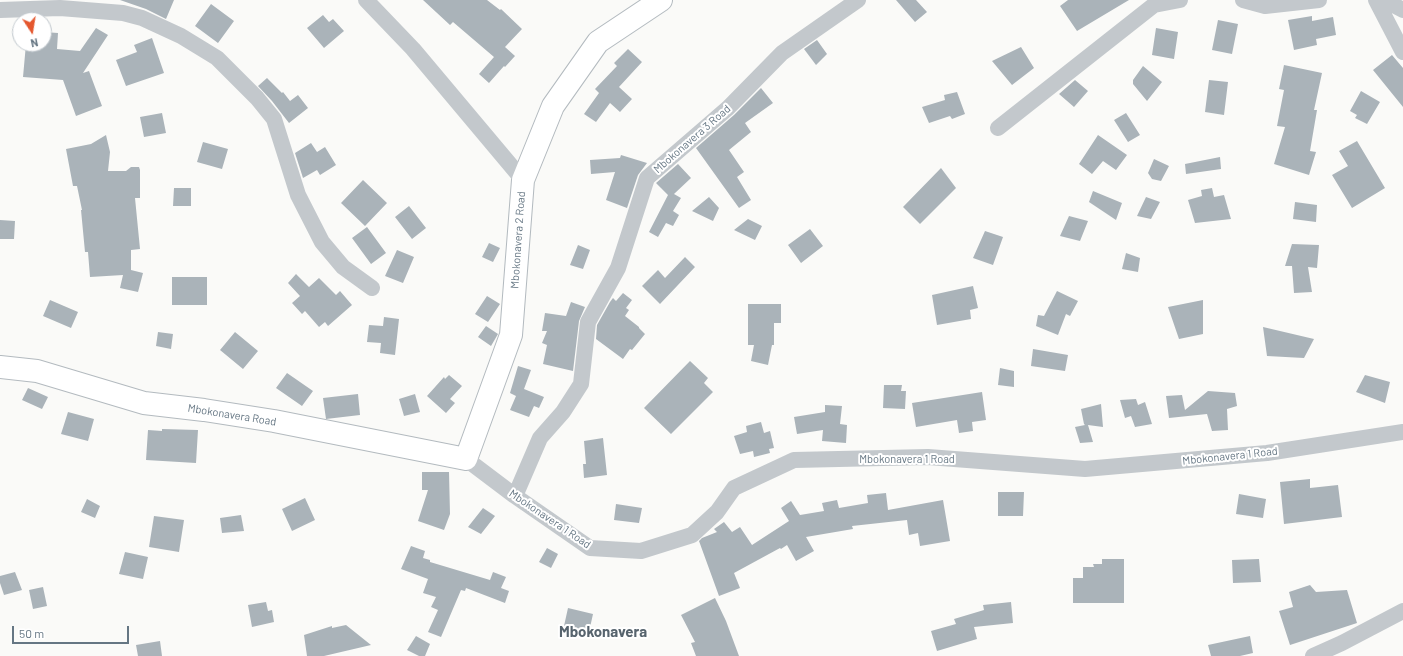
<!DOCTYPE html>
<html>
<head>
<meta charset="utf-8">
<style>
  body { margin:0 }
  #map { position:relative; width:1403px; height:656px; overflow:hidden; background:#fafaf8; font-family:Barlow,sans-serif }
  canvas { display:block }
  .north { position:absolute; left:12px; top:12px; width:40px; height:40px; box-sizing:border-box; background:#fff; border:1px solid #c1c8cd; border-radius:50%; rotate:168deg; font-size:11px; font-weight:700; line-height:16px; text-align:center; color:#657683 }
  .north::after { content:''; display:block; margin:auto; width:14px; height:18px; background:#e4572e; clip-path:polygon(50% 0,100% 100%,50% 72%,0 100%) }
  .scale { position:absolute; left:12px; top:626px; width:117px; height:18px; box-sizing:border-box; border:2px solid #657683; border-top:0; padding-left:5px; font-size:12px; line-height:14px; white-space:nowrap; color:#657683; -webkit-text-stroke:3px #fff; paint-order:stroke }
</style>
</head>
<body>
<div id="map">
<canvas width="1403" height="656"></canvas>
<div class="north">N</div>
<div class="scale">50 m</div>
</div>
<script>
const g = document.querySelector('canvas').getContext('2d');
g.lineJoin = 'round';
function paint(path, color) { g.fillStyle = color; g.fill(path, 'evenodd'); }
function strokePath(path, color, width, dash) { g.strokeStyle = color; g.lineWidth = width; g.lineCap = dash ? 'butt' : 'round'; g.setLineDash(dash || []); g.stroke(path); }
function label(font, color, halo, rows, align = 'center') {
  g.font = font + ' Barlow,sans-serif'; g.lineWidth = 4; g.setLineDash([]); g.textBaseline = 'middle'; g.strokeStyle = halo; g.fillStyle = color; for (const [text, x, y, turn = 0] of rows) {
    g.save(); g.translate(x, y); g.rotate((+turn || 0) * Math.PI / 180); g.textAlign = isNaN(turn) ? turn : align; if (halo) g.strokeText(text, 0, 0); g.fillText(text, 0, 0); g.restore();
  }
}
paint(new Path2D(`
  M120,0H174L166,19L146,9Z
  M423,0H487L500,10L501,9L522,29L505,47L515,56L505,67L504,66L489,83L479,74L494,57L453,22L450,25Z
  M896,0H916L927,12L915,22Z
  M1068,0H1129L1077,31L1060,6Z
  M211,4L234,21L218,43L195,26Z
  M323,15L329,22L333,19L344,31L324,48L307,28Z
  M1312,16V21L1333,17L1336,35L1316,39L1317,45L1294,50L1288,20Z
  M1218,20L1238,24L1232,54L1212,50Z
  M96,28L108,35L83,73L89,71L102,106L76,116L63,80L23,77L26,44H44V32L58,33L57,49L80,51Z
  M1156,28L1178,32L1174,59L1152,55Z
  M152,38L164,73L126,86L116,60L137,52L134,45Z
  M817,40L827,54L816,65L804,49Z
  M1021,47L1034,68L1012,85L992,61Z
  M628,49L642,62L619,87L632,99L620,112L610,103L596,122L584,114L599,93L595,89L617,66L614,63Z
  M1392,55L1403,68V107L1373,70Z
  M1284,65L1322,73L1314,110H1317L1310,151L1316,152L1309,175L1274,164L1285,127L1277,126L1284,90L1279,89Z
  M1143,66L1162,82L1147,101L1133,84V80Z
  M267,78L282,93L283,92L290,101L298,95L308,108L289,123L272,101L258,86Z
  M1075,80L1088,91L1074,107L1059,94Z
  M1209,80L1228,82L1224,115L1205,112Z
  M761,88L773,103L745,123L751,132L729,150L744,172L737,177L751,200L739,208L696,148L734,115Z
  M1361,91L1380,102L1367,124L1355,118L1357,115L1350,111Z
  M957,92L965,114L952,119L950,116L929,123L922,107L945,100L944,95Z
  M162,113L166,133L144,137L140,117Z
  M1126,113L1140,135L1128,142L1114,120Z
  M106,135L110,152L108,171H126L131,167H139L140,170V198H135L140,249L131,250V270L143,273L138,292L120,288L123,275L90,277L88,252H85L81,210H82L77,186H73L66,149L91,144Z
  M1098,135L1127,155L1116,170L1103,161L1092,174L1079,164Z
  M1357,141L1385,188L1352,208L1332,175L1348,166L1339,151Z
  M203,142L228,149L222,169L197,162Z
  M311,143L317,152L325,147L336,165L320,175L317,170L303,178L295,153Z
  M621,155L647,163L638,175L627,208L606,200L615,172L591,174L590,160L620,158Z
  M1220,157L1221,169L1186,174L1185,164Z
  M1154,159L1169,166L1161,181L1152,179L1148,173Z
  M678,164L691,178L674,194L681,198L673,211L679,215L673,226L666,223L658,237L649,232L668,195L656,183Z
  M941,168L956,188L920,224L903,207Z
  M363,180L387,203L365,226L341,203Z
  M174,188H191V206H173Z
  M1212,188L1214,197L1224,195L1231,219L1195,223L1188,200L1202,196L1201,190Z
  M1093,191L1122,203L1116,220L1089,202Z
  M709,197L719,208L713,221L692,211Z
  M1146,197L1160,202L1151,219L1137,216Z
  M1295,202L1317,205L1316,222L1293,219Z
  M409,206L426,228L412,239L395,217Z
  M1069,216L1088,221L1080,241L1060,236Z
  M748,219L762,226L755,240L734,230Z
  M0,220L15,221L14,239H0Z
  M367,227L386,253L371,264L352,238Z
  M810,229L823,246L801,263L788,245Z
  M985,231L1003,237L993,265L973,258Z
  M489,243L500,248L493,262L482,257Z
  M1292,244L1319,245L1317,268L1308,267L1312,292L1294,293L1292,266H1285Z
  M578,245L590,250L583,269L570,265Z
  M397,250L414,257L403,283L385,276Z
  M1126,253L1140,258L1138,272L1122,269Z
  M685,257L695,267L660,304L642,286L658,270L665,278Z
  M296,274L309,287L319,278L336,295L340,291L352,305L328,326L325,322L319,327L305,311L302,314L292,303L300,296L288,283Z
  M172,277H207V305H172Z
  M973,286L978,308L970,310L971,319L937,325L932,295Z
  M1057,291L1078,301L1070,316L1066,314L1058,335L1036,326L1038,315L1044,316Z
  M623,293L632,300L626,308L629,310L625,316L639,327V328L645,334L632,350L630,349L623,359L596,339L597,325L610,302L613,298L616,301Z
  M487,296L500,304L488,322L475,314Z
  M50,300L78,312L71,328L43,316Z
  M1203,300V334L1179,339L1168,307Z
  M571,302L585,307L579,321L573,371L543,364L547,345L542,343L547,331H542L545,313L566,316Z
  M748,304H781V323H774V345H772L768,365L751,361L754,345H748Z
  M384,317L399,319L395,355L380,353L381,343L367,342L369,325L383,326Z
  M486,326L498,334L491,346L478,337Z
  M1263,327L1314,339L1304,358L1267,356Z
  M158,332L173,334L171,349L156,346Z
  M235,332L258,351L243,369L220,350Z
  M1033,349L1068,355L1065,371L1031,366Z
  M690,361L708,378L704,383L713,392L671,434L644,408Z
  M518,366L531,370L524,389L544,397L539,408L534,406L529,417L510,410L516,396L510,393Z
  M1000,368L1014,371V387L998,385Z
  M287,373L313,391L302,406L276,388Z
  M449,375L462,386L450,399L455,403L446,413L427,396L444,377L445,379Z
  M1365,375L1390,382L1385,403L1356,392Z
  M884,385H902L901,391H906L905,409L883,408Z
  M28,388L48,397L42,409L22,400Z
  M1208,391L1235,393L1237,406L1227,409L1228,430L1212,431L1207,414L1169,418L1166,396L1182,395L1185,410Z
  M982,392L986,420L972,422L973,431L959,433L957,420L916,427L912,403Z
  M358,394L360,415L326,419L323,398Z
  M415,394L420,412L404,416L399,399Z
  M1136,399L1138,405L1145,402L1152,424L1135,427L1131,416L1125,418L1120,400Z
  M1101,404L1103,427L1088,425L1093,442L1080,443L1075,427L1085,425L1084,424L1081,409Z
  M825,405L842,406L840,424L847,425L846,443L822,441L823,430L797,434L794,417L825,412Z
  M68,412L94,419L88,441L61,434Z
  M761,422L764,433L770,431L774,448L769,449L770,453L754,457L753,451L740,454L734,436L747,432L746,426Z
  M162,429L198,430L196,463L146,460L148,430L162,431Z
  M603,438L607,475L584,478L583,464H586L584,441Z
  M422,472H449L450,514L444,530L418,521L428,490H422Z
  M1310,479V488L1338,485L1342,517L1284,524L1280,482Z
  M998,492H1024L1023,516H998Z
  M886,493L888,510L943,500L950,541L920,546L918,533L909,535L907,520L852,526L853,529L806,537L814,551L796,561L787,545L781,549L780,548L734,573L740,588L719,596L699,541L702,538L717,532L714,529L724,522L732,532L740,527L752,545L789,521L781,508L791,501L800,515L824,511L822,503L837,500L839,508L868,503L867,495Z
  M1239,494L1266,499L1263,518L1236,514Z
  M305,498L315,520L292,531L282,509Z
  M87,499L100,506L95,518L81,512Z
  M616,504L642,508L639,523L614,520Z
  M483,508L495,516L481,534L468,527Z
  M241,515L244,531L222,533L220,518Z
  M154,516L184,520L179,552L149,547Z
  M411,546L425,551L423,558L430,560V562L490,580L493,572L506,577L501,588L509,591L505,603L466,588L465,591L461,590L441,637L428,632L438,610L431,607L436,597L423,593L428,579L401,569Z
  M547,548L558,554L551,568L539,562Z
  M125,552L148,557L143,579L119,574Z
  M1102,559H1124V603H1073V578H1083V567H1094L1093,564H1102Z
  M1259,559L1261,582L1233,583L1232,560Z
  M15,572L22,590L4,595L0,583V576Z
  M1310,585L1316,592L1347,590L1357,623L1290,645L1279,611L1293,607L1289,592Z
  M43,587L47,606L33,609L29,590Z
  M715,598L726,621L739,656H696L691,643L695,642L681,615Z
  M266,602L268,611L272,610L274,622L252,627L248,605Z
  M1011,602L1013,623L974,627L977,639L937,651L931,631L956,624L954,619L984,610L983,605Z
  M568,608L593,614L589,632L564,626Z
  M346,625L371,645L324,656H307L304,635L332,626V628Z
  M416,636L430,644L425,656H419L407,650Z
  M1250,636L1253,653L1240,656H1211L1208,645Z
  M160,641L162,656H138L136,645Z`), '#aab3b9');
const secondary = new Path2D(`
  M0,367L37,371L144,403L204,410L274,421L466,459L511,335L523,180L553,106L598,42L661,0`);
strokePath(secondary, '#b3babf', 24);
strokePath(new Path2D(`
  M366,0L413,49L523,180
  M1243,0L1265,6L1319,0
  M1376,0L1403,52
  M1384,0L1403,10
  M0,10L60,8L123,13L142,18L181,36L217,58L257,98L274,119L298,195L322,242L343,267L372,288
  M998,128L1154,5L1180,0
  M466,459L515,496L590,548L641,551L692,535L717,512L734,488L794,460L928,457L1085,469L1267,453L1403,432
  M515,496L540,438L563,412L581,384L588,322L618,268L647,178L728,108L782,53L858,0
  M1313,656L1342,643L1403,611`), '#c3c8cc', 16);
strokePath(secondary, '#fff', 22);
label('11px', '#657683', '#fff', [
  ["Mbokonavera 3 Road",692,139,-41],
  ["Mbokonavera 2 Road",518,240,-86],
  ["Mbokonavera Road",232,415,9],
  ["Mbokonavera 1 Road",1230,456,-6],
  ["Mbokonavera 1 Road",907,459],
  ["Mbokonavera 1 Road",550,519,34]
]);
label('bold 15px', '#57646e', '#fff', [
  ["Mbokonavera",603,632]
]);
</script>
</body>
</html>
